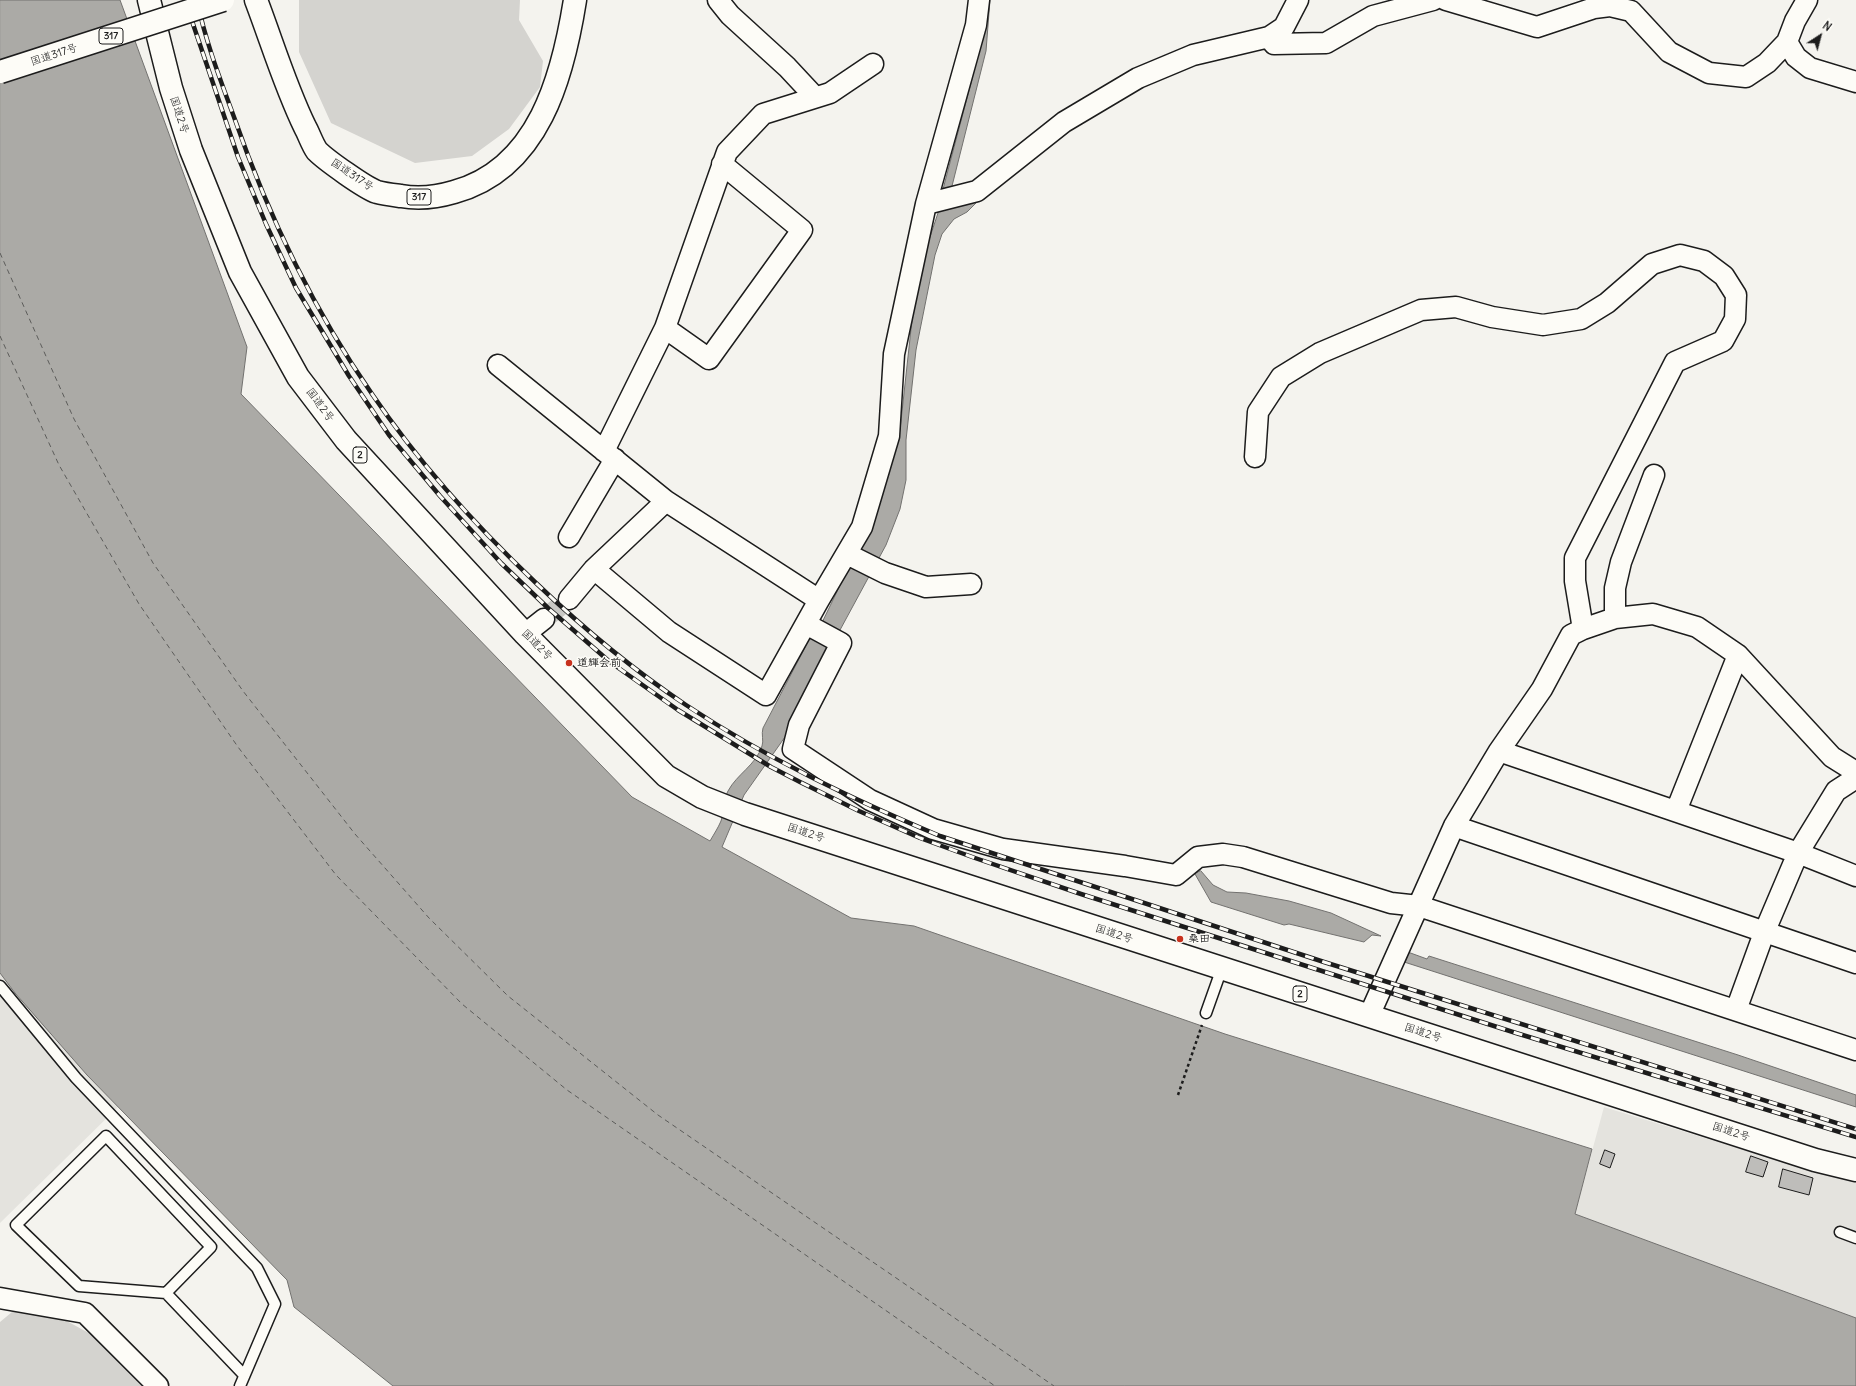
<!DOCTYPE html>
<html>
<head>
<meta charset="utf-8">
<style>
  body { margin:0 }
  #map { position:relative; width:1856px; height:1386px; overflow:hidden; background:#f4f3ee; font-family:Delius,sans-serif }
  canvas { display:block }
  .north { position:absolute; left:1800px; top:16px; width:40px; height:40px; -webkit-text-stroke:3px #fdfcf7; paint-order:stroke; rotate:36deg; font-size:11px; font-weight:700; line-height:16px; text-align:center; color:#1c1c1c }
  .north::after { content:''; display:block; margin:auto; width:14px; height:18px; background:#1c1c1c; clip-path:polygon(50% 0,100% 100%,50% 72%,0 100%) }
</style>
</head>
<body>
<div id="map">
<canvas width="1856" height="1386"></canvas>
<div class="north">N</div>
</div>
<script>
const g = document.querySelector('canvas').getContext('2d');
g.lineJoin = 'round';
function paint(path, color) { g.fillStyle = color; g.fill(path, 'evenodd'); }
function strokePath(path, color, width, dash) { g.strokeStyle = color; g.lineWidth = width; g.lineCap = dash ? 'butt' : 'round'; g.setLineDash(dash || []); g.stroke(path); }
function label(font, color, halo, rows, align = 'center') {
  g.font = font + ' Delius,"Klee One",sans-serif'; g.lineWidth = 3; g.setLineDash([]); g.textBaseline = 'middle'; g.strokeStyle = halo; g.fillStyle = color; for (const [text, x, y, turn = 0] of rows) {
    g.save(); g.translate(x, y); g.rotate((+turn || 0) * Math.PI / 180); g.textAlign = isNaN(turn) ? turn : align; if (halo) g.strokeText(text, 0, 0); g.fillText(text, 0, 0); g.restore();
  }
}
paint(new Path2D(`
  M0,973L15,993L87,1075L118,1107L0,1223Z
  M1604,1107L1796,1166L1856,1181V1318L1575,1214Z`), '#e4e3de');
paint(new Path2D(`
  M299,0H520L519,20L543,61L540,87L509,129L472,156L415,163L331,123L299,52Z
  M41,1307L98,1338L166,1386H0V1322L12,1312Z`), '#d4d3cf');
const water = new Path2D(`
  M0,0H120L247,347L241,394L632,797L710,841C714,834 718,828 721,821C724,812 723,800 728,791C737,774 756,765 762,746C764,741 761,734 763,728L810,638L816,635L846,573L892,462L900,430L913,311L925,252L938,213L942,193L971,83L978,52L983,0H990L986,51L952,186L951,202L978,198L977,202L967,212L954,219L942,234L935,255L916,350L906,440V480L900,509L886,545L840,630L830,641L831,648L785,737L744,795L722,847L851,918L914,926L1225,1034L1592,1149L1575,1214L1856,1318V1386H393L294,1307L287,1280L87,1075L15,993L0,973Z
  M1201,871L1213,885L1227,892L1246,893L1289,901L1331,913L1381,936L1372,935L1364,942L1289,924L1284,925L1211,902L1195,874Z
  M1405,951L1427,959L1429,956L1738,1055L1856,1095V1107L1401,961Z`);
paint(water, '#abaaa6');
strokePath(water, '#72716f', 1);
strokePath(new Path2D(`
  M0,253L74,419L153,563L243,691L355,834L429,918L508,996L658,1115L1054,1386
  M0,336L59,465L139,604L238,747L336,875L462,1004L567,1090L995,1386`), '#5c5c5a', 1, [5, 4]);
const building = new Path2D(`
  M1605,1150L1615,1154L1610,1168L1600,1164Z
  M1751,1156L1768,1162L1763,1177L1746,1172Z
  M1783,1169L1813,1178L1809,1195L1779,1187Z`);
paint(building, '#bebdba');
strokePath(building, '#1c1c1c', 1);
strokePath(new Path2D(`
  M544,619L569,599`), '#c9c8c4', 20, [20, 10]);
const service = new Path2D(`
  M0,986L76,1078L257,1268L275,1304L240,1386
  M1206,1013L1222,968
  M1840,1232L1856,1238
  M166,1293L211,1247L106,1136L16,1225L79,1286L166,1293L244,1375`);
const minor = new Path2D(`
  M718,0L730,15L787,67L815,97
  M1446,0L1537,27L1594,8L1610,6L1631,11L1669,52L1709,73L1746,77L1767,63L1787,42
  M1807,0L1795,21L1787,42L1796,57L1810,68L1856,82
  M1269,37L1274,44L1326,43L1373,16L1433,0
  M926,204L977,191L1064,122L1138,78L1193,55L1269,37L1284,27L1298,0
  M665,328L709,359L802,230L722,164
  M498,365L666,501L819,600
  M604,451L665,328L727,152L763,114L830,93L873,64
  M1255,457L1258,412L1281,377L1320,353L1421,310L1456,307L1492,317L1543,325L1581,319L1607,303L1652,264L1680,255L1704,261L1724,276L1736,295L1735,319L1723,341L1675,362L1575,558V581L1583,629
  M569,537L615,459
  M847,554L885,573L926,587L971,584
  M594,569L669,632L766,695L819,600L862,527L889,436L894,354L926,204L976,25L979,0
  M569,599L594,569L666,501
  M1615,618V588L1621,562L1654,475
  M806,624L841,643L799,725L793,749L870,800L933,829L1003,849L1125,866L1176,875L1198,857L1223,854L1243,857L1391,903L1419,906L1856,1050
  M525,634L544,619
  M1499,751L1798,853L1856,876
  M1676,811L1738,655
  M1454,826L1856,963
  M1736,1010L1764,933L1798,853L1836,791L1856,778
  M1369,1016L1454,826L1499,751L1542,689L1571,635L1583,629L1615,618L1653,614L1697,627L1738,655L1832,757L1856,772
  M0,1298L85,1313L158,1386`);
const trunk = new Path2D(`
  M149,0L171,88L191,150L240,272L298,377L346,440L525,634L666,776L702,797L745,814L1815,1160L1856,1170
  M256,0C272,42 285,86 305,127C309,134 312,144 317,151C326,160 365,188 377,192C384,194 393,195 401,196C418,199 437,197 454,192C539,169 563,76 575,0`);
strokePath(service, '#1c1c1c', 13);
strokePath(minor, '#1c1c1c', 23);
strokePath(trunk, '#1c1c1c', 25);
strokePath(new Path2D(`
  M1178,1095L1202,1025`), '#1c1c1c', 2.5, [3, 3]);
strokePath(service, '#fdfcf7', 10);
strokePath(minor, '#fdfcf7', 20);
strokePath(trunk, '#fdfcf7', 22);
const rail = new Path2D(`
  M187,0L193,24L238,157L266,224L296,288L349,376L389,435L440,496L501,563L548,608L610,662L678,710L771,767L800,782L859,811L920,838L975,858L1081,894L1516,1033L1856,1137
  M197,0C205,40 220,79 234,117C268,215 313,309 372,394C419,463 476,526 536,583C583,628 632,669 686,705C766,758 852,799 940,836L1324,962L1856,1129`);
strokePath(rail, '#1c1c1c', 4.5);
strokePath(rail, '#fdfcf7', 3, [9]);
const trunkBridge = new Path2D(`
  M0,72L223,0`);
strokePath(trunkBridge, '#1c1c1c', 25, []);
strokePath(trunkBridge, '#fdfcf7', 22);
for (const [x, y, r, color] of [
  [569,663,4,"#c8321e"],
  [1180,939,4,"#c8321e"]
]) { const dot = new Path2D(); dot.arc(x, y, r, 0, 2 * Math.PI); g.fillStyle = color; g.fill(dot); strokePath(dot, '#fdfcf7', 1.5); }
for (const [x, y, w] of [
  [111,36,24],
  [419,197,24],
  [360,455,14],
  [1300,994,14]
]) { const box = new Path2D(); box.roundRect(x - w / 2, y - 8, w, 16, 3); g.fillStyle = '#fdfcf7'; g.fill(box); strokePath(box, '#1c1c1c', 1); }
label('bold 10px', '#1c1c1c', null, [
  ["317",111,36],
  ["317",419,197],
  ["2",360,455],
  ["2",1300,994]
]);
label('11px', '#1c1c1c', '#fdfcf7', [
  ["国道317号",54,55,-18],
  ["国道2号",179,115,72],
  ["国道317号",352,175,34],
  ["国道2号",320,405,53],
  ["国道2号",537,645,45],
  ["国道2号",806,833,18],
  ["国道2号",1114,934,18],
  ["国道2号",1423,1033,18],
  ["国道2号",1731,1132,18]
]);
label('bold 11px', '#1c1c1c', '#fdfcf7', [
  ["道輝会前",577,663],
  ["桑田",1188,939]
], 'left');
</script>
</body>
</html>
